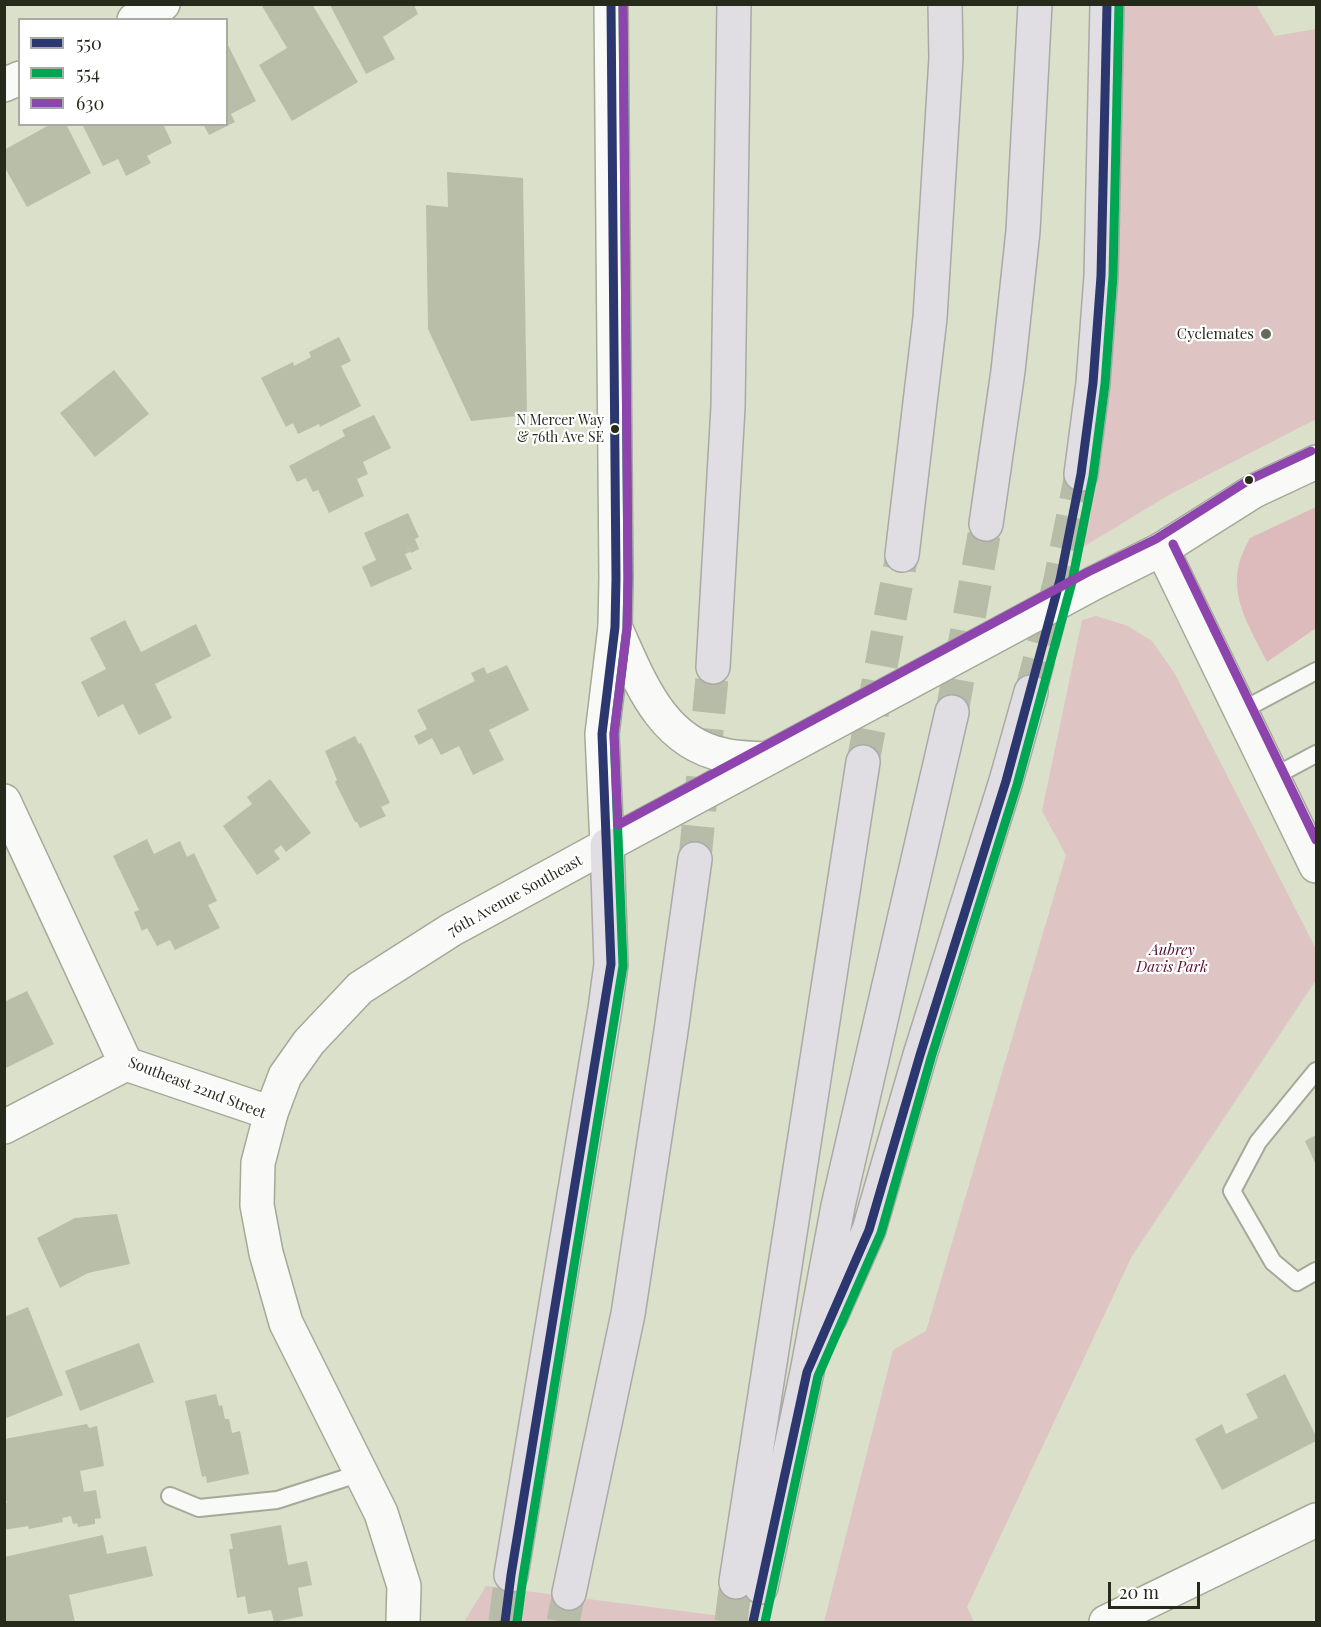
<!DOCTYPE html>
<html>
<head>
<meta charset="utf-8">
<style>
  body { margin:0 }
  #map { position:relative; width:1321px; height:1627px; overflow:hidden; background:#dae0ca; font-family:"Playfair Display",serif }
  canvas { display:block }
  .frame { position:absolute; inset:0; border:6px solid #262a1b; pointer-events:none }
  .legend { position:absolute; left:18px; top:18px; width:210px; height:108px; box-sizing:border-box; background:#fff; border:2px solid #a8aaa4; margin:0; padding:8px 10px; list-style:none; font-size:18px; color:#262a1b }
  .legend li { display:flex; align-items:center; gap:12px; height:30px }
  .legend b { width:30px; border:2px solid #a8aaa4 }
  .scale { position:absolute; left:1108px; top:1582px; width:92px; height:27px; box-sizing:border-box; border:3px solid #262a1b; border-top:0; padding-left:8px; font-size:18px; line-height:21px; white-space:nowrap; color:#262a1b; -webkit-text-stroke:4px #fff; paint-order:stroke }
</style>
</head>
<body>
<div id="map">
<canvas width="1321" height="1627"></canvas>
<div class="frame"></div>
<ul class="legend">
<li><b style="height:8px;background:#2b376e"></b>550</li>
<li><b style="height:8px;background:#00a651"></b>554</li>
<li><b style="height:8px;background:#8e44ad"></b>630</li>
</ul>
<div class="scale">20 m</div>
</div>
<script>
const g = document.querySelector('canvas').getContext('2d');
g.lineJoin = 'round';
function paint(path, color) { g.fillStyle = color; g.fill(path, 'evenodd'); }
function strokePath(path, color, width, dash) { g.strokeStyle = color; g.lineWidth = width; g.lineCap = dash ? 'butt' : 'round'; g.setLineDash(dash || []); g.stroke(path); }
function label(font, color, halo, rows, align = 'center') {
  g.font = font + ' "Playfair Display",serif'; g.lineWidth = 4.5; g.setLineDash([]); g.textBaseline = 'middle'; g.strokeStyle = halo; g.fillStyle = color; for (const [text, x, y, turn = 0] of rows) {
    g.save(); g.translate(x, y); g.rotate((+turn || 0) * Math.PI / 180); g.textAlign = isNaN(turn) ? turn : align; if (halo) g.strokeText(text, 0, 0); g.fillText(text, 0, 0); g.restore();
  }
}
paint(new Path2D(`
  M1106,5H1256L1275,36L1316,29V419L1169,495L1083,547Z
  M1096,616L1128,626L1152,641L1175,674L1316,949V980L1132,1256L967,1607L974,1622H824L893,1350L926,1331L1066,855L1042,811L1082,620Z
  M486,1586L768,1622H464Z`), '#dec4c3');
paint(new Path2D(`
  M1316,507V628L1267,662C1252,631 1230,600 1239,564C1241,555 1246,546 1250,538Z`), '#ddbbbc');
paint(new Path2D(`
  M265,4H312L358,82L292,121L259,65L287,48L262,6Z
  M330,5H414L418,14L383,37L395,59L366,74Z
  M226,41L256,101L231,114L235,122L209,135L203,124H226Z
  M51,124H66L91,173L27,207L4,166V150Z
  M82,124H163L172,143L147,156L151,163L126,176L118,159L103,166Z
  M447,172L523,178L527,415L471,421L428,329L426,205L448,207Z
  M339,337L351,361L341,366L361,406L320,427L319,424L298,434L293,423L286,427L261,378L293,362L294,366L311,357L309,352Z
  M114,370L149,414L95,457L60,413Z
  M374,415L391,448L363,462L368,474L357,479L364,496L329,513L318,490L313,492L306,478L297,482L289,466L345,436L342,430Z
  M408,513L419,537L415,539L419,549L411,553L406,543L410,552L405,554L412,569L371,587L362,567L376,560L364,533Z
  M125,620L141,652L196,624L211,656L155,684L172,718L139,735L123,704L98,717L81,682L106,669L90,638Z
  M507,665L529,710L489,730L504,760L473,775L459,746L441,755L432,738L419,745L414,736L427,729L417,710L475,681L471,673L484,667L487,674Z
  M355,736L359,744L361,743L390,803L381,807L386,816L360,828L357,822H355L335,782L337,780L325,751Z
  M270,779L311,833L286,852L281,845L274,851L280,859L257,875L223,826L252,804L247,797Z
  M147,839L154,854L180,841L187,857L194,853L217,901L208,905L220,928L175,950L170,940L157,946L147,928L142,931L134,912L139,910L113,856Z
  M27,991L54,1044L4,1069V1002Z
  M1316,1135V1165L1305,1141Z
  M117,1214L130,1264L88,1273L60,1288L37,1238L75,1218Z
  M28,1307L63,1395L4,1419V1317Z
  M139,1343L154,1382L80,1411L65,1371Z
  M1285,1374L1316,1436V1441L1222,1490L1195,1439L1222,1424L1226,1434L1258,1418L1246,1394Z
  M216,1394L219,1406L222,1405L225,1419H229L232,1433L240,1431L249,1474L207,1483L206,1476L202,1477L185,1401Z
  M87,1424L89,1428L97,1426L104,1466L80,1471L84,1492L96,1490L101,1518L95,1519V1524L78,1527L77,1523L73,1524L71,1516L62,1518L63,1522L29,1529L28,1526L4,1530V1503H7L4,1493V1439Z
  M281,1525L288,1565L307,1561L312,1585L298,1588L303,1616L274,1622L271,1610L248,1614L245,1596L237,1598L229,1549H233L230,1534Z
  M103,1535L107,1554L146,1546L153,1576L69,1595L75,1622H4V1557Z`), '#b9bea9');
strokePath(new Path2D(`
  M1031,692L1060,580L1081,474
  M952,712L986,524
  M863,762L902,555
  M695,859L713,667
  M505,1622L511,1575
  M563,1622L569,1593
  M731,1622L736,1582`), '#b6bca7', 33, [33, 16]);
const service = new Path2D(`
  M1241,711L1316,671
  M1273,777L1316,754
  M1316,1071L1258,1142L1232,1191L1273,1262L1297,1282L1316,1271
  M170,1496L199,1508L277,1500L361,1473`);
const minor = new Path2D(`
  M134,20L163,4
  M4,85L20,78
  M4,801L126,1064L271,1113
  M4,1127L126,1064
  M1106,1622L1316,1520`);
const tertiary = new Path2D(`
  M1162,549L1316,866
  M403,1622L404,1586L381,1513L286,1323L266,1253L257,1205L258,1163L265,1136L271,1113L285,1076L309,1042L360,988L451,930L607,845L602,734L615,627L616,578L611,4`);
const secondary = new Path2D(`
  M615,627C639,679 660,742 724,755C737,758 751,758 765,759
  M607,845L1094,583L1162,549L1254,491L1316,462`);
const motorway = new Path2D(`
  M1081,474L1093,383L1101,276L1107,4
  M986,524L1008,371L1023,231L1035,4
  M902,555L930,318L946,58L945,4
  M713,667L728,407L734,4
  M830,1318L869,1230L920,1055L1006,781L1031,692
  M511,1575L605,1009L611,964L607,845
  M736,1582L863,762
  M761,1587L807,1372L838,1206L952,712
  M569,1593L628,1314L671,1031L695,859`);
strokePath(service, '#a4a998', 20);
strokePath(minor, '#a4a998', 36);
strokePath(tertiary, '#a4a998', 36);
strokePath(secondary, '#a4a998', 36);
strokePath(motorway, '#a9a9a7', 36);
strokePath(service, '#f9faf7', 16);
strokePath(minor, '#f9faf7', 33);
strokePath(tertiary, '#f9faf7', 33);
strokePath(secondary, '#f9faf7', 33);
strokePath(motorway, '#e0dde3', 33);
strokePath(new Path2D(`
  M505,1622L511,1575L611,964L602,734L615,627L616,578L611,4
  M753,1622L807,1372L869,1230L920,1055L1006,781L1060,580L1081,474L1093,383L1101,276L1107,4`), '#2b376e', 9);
strokePath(new Path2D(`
  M517,1622L523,1577L623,966L614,734L627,628L628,578L623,4
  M765,1622L818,1376L881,1233L931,1058L1017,785L1072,582L1093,476L1105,384L1113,276L1119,4`), '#00a651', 9);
strokePath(new Path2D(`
  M623,4L628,578L627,628L614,734L618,825L1088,572L1156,539L1249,480L1311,451
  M1173,544L1316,840`), '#8e44ad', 9);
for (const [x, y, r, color] of [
  [1266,334,6,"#656a58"],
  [615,429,5,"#262a1b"],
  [1249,480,5,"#262a1b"]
]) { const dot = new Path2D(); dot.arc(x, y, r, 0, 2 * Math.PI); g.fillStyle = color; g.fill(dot); strokePath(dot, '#fff', 2); }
label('14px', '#262a1b', '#fff', [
  ["N Mercer Way",604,421],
  ["& 76th Ave SE",604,438]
], 'right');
label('15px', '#262a1b', '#fff', [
  ["Cyclemates",1254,334]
], 'right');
label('15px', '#262a1b', '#fff', [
  ["76th Avenue Southeast",515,896,-29],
  ["Southeast 22nd Street",197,1088,21]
]);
label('italic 15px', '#5a0c2f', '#fff', [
  ["Aubrey",1172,950],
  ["Davis Park",1172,967]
]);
</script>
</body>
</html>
